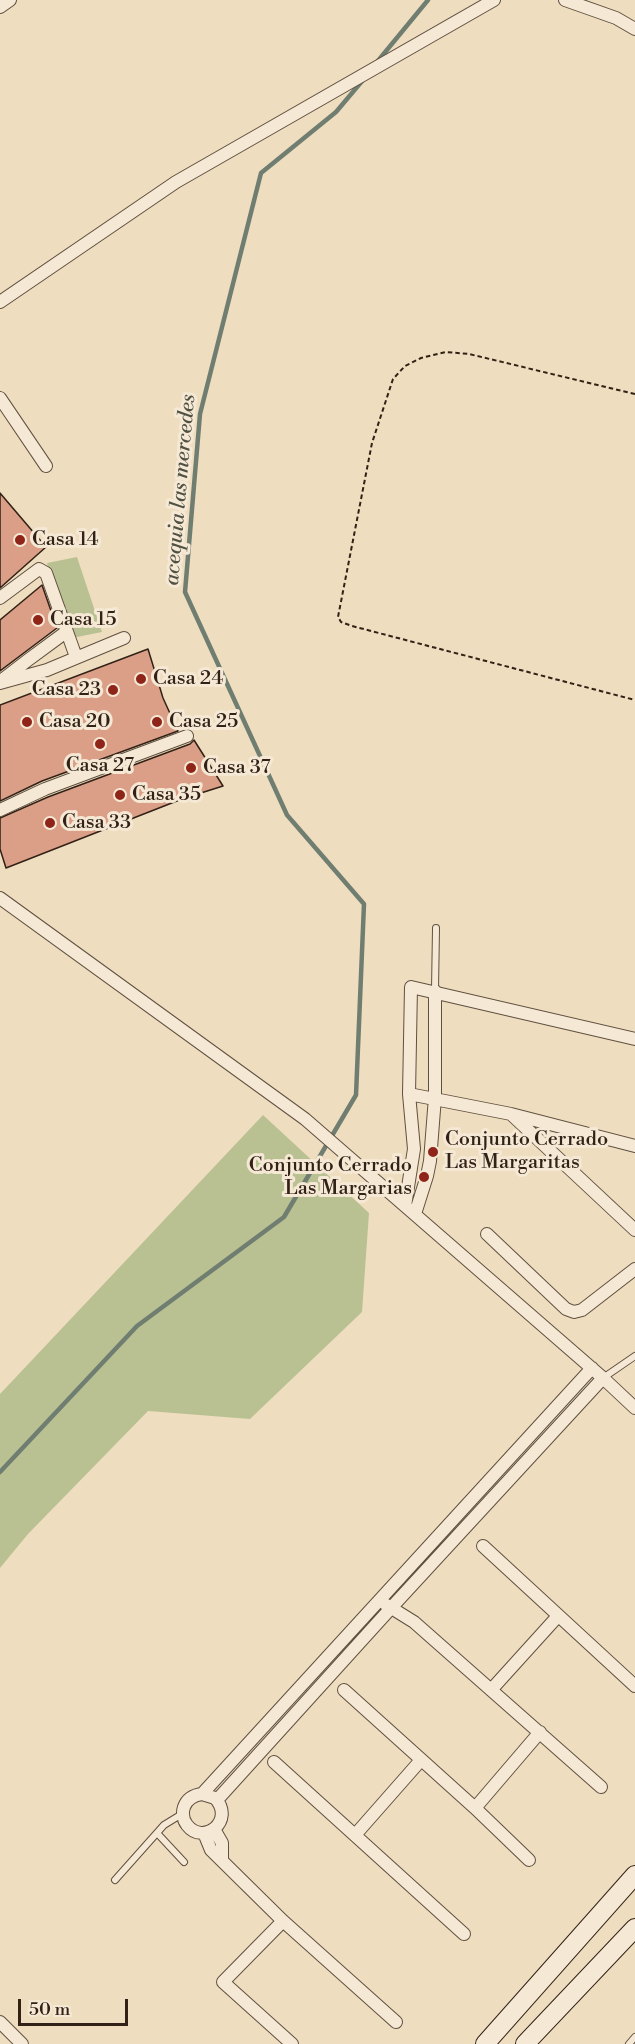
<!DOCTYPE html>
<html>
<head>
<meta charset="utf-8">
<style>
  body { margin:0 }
  #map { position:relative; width:635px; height:2044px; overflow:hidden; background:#efddbf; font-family:"Libre Bodoni",serif }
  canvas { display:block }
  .scale { position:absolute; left:18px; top:1999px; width:110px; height:27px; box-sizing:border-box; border:3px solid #312116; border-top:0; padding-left:8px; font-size:18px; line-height:21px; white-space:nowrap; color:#312116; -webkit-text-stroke:4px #f5e9d5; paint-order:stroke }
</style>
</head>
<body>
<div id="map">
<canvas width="635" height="2044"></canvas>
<div class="scale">50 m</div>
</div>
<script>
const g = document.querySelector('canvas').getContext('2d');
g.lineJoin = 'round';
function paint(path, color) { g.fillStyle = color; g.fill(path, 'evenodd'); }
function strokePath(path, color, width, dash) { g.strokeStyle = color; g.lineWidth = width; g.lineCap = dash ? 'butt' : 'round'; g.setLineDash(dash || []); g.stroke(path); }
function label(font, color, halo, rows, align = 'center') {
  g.font = font + ' "Libre Bodoni",serif'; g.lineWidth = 6; g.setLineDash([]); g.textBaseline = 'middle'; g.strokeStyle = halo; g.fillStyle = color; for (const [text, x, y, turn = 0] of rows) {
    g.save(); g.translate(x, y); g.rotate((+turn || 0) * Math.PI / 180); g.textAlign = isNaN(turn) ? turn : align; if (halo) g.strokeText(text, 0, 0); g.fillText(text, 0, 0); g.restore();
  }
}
paint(new Path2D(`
  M77,557L102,632L67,639L47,563Z
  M263,1115L369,1213L362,1312L250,1419L148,1411L28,1534L0,1568V1394Z`), '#b9c192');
strokePath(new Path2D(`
  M377,62L428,0
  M0,1472L137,1326L284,1217L356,1095L364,904L287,815L185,592L200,414L261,173L336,112L363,80`), '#707e71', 4.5);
const building = new Path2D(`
  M0,493L46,547L0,588Z
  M42,585L57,628L0,671V620Z
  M148,649L163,698L178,731L42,781L0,801V705Z
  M194,740L223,786L182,799L6,868L0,849V818L48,797L190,744Z`);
paint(building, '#db9f87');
strokePath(building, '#312116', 1.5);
const lane = new Path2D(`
  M435,990L436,928
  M603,1378L635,1356
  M157,1833L184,1862
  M115,1880L164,1825L182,1814
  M629,2044L635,2037`);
const street = new Path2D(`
  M565,0L616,18L635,29
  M0,7L10,0
  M0,302L176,182L494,0
  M0,398L46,466
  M0,598L39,569L46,573L76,657
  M2,680L28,660L66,632
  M0,683L47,670L124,638
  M0,810L45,789L187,736
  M0,898L305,1119L603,1378L635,1408
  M409,1094L511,1114L635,1146
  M512,1115L635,1230
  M405,1206L414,1149L409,1094L411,987L635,1039
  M415,1214L427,1176L430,1161L435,1097V991
  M487,1234L566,1309L574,1312L582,1310L635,1269
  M483,1546L635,1686
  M385,1604L414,1622L601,1787
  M344,1690L475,1808L529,1860
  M491,1690L558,1616
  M274,1762L464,1934
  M202,1794L215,1798C236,1821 203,1846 187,1825C183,1820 182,1813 184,1807C187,1799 194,1795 202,1794L592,1368
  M217,1800L391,1608L603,1378
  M475,1808L540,1732
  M214,1829L222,1843V1860
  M204,1833L211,1850L283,1921L396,2022
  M355,1835L421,1760
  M283,1921L223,1982L292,2044
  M0,2022L22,2044`);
const secondary = new Path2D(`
  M485,2044L635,1875
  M525,2044L635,1928`);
strokePath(lane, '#605040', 8);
strokePath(street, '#605040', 14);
strokePath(secondary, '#312116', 20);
strokePath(new Path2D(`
  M635,394L469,354L446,352L421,358L405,366L393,379L372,443L338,617L341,622L352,626L635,700`), '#312116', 2, [4.5, 3]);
strokePath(lane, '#f5e9d5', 6);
strokePath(street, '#f5e9d5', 12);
strokePath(secondary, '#f5e9d5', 18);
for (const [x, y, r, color] of [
  [20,540,6,"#8f2418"],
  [38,620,6,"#8f2418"],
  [141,679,6,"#8f2418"],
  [113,690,6,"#8f2418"],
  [27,722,6,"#8f2418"],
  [157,722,6,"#8f2418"],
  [100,744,6,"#8f2418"],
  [191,768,6,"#8f2418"],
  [120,795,6,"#8f2418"],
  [50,823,6,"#8f2418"],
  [433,1152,6,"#8f2418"],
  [424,1177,6,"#8f2418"]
]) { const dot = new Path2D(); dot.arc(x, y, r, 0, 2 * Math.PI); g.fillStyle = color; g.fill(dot); strokePath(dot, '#f5e9d5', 2); }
label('20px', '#312116', '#f5e9d5', [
  ["Casa 14",32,540],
  ["Casa 15",50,620],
  ["Casa 24",153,679],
  ["Casa 23",101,690,"right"],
  ["Casa 20",39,722],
  ["Casa 25",169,722],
  ["Casa 27",100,766,"center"],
  ["Casa 37",203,768],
  ["Casa 35",132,795],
  ["Casa 33",62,823],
  ["Conjunto Cerrado",445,1140],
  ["Las Margaritas",445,1163],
  ["Conjunto Cerrado",412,1166,"right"],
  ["Las Margarias",412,1189,"right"]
], 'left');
label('italic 21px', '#505043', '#f5e9d5', [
  ["acequia las mercedes",181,490,-85]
]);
</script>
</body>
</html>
